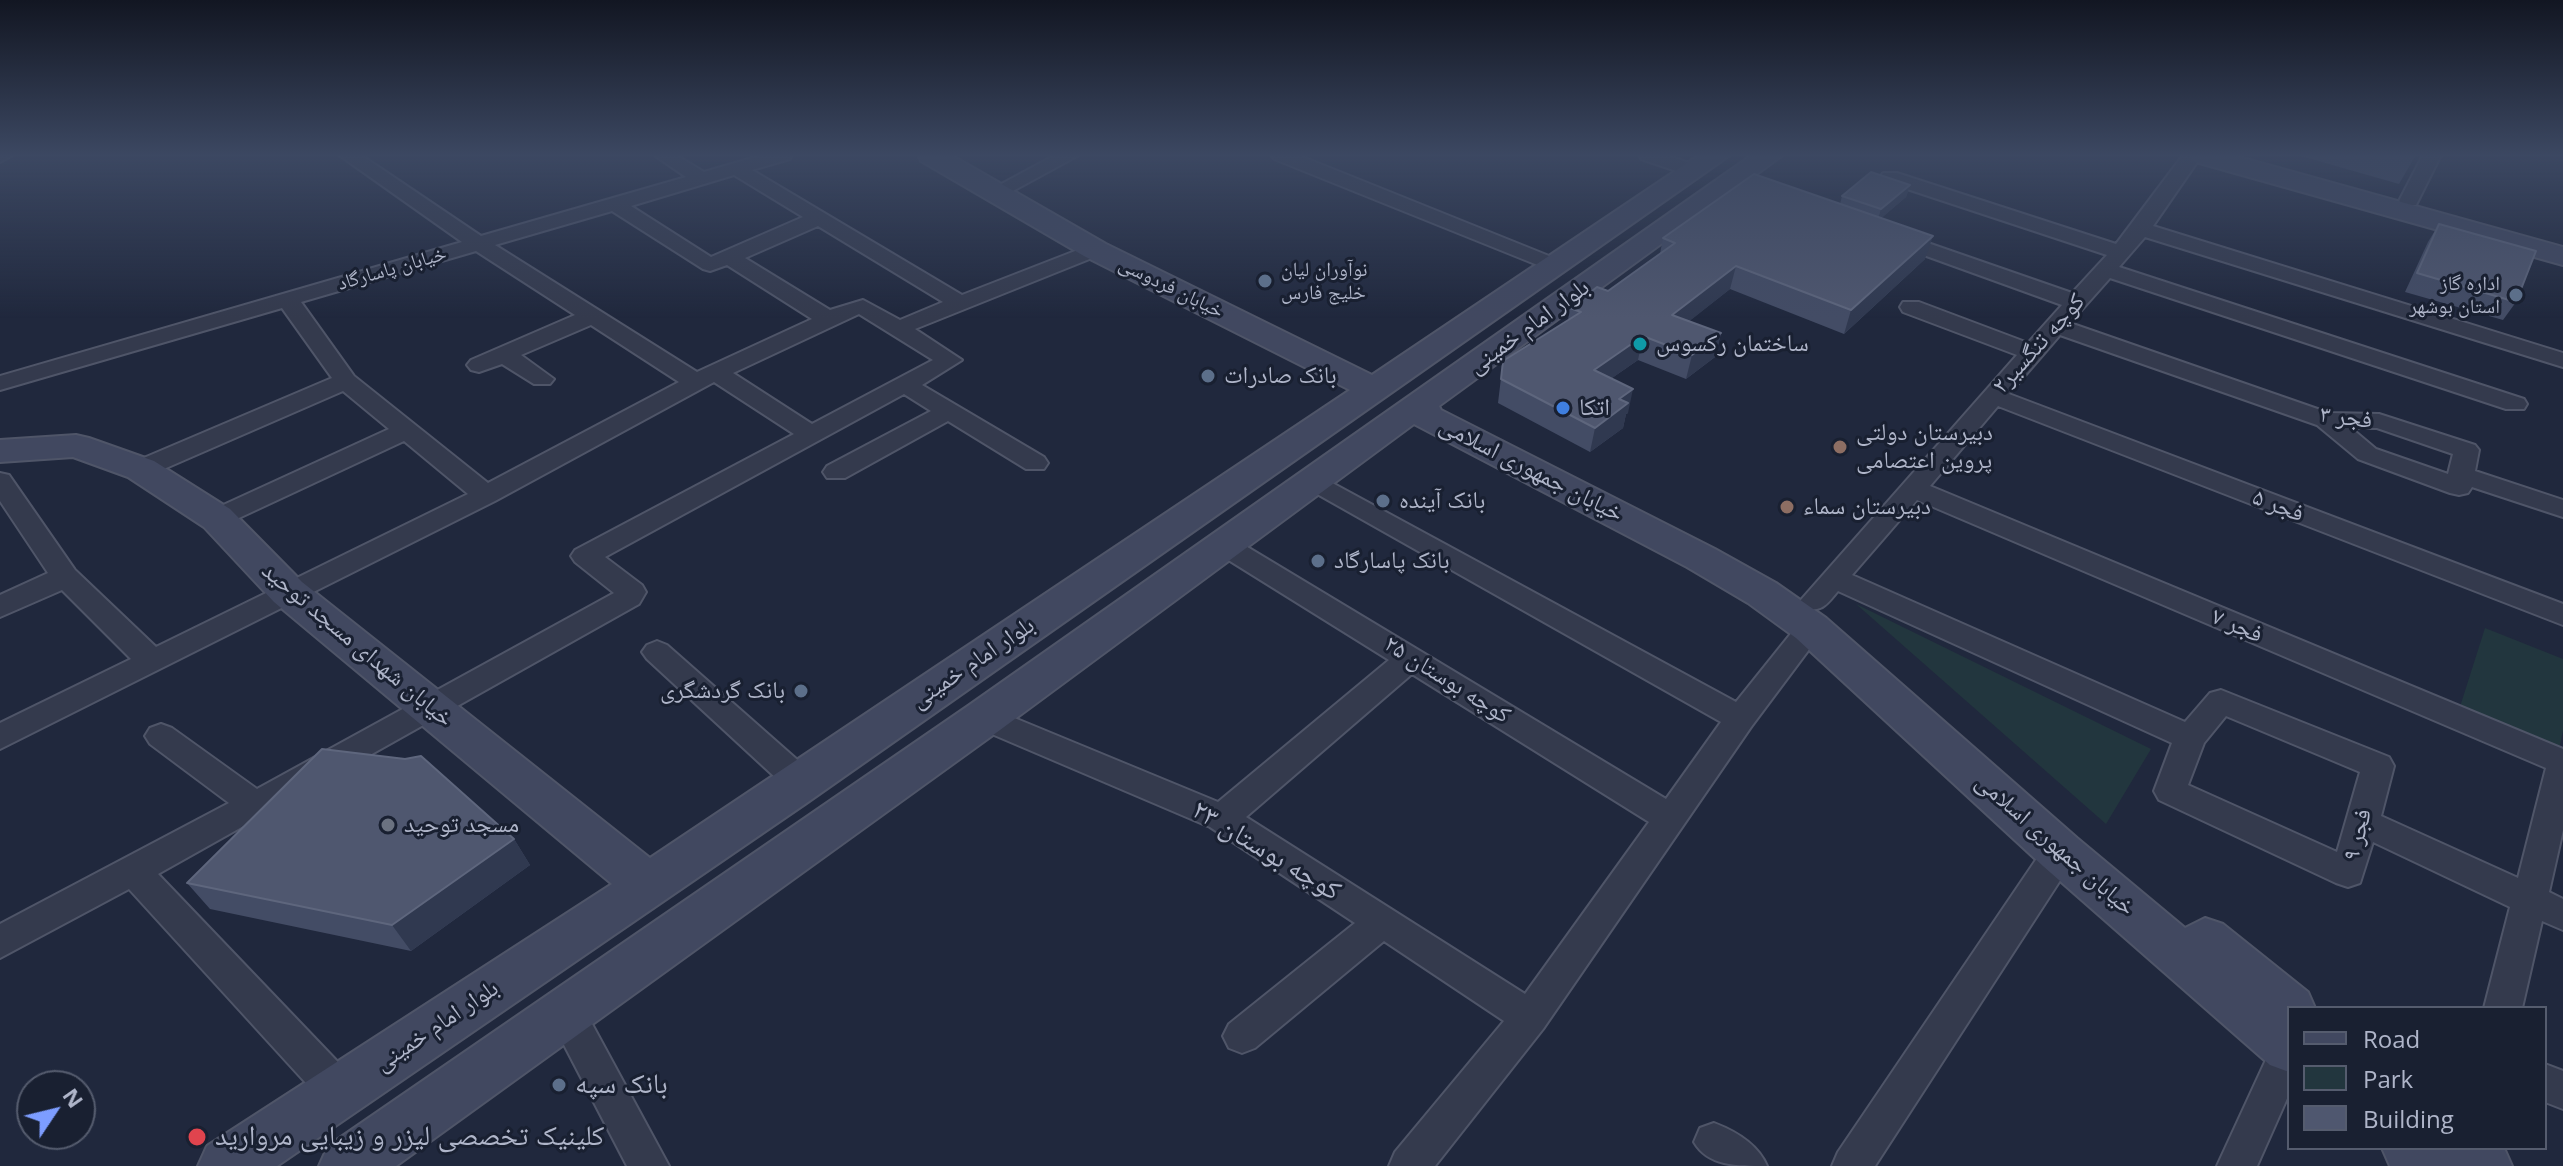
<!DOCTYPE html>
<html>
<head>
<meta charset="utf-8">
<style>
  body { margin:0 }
  #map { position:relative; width:2563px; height:1166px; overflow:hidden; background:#20283d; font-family:"Open Sans",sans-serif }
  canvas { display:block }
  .legend { position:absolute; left:2287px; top:1006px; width:260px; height:144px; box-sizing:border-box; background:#192031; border:2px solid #555c6e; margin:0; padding:10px 14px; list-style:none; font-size:24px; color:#afb5c9 }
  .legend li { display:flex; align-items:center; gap:16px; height:40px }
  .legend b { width:40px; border:2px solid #555c6e }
  .north { position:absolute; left:16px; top:1070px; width:80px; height:80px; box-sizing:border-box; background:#192031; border:2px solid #555c6e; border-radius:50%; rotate:55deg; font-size:22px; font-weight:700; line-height:32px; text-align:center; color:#afb5c9 }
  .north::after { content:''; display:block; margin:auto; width:28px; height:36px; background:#7d9dff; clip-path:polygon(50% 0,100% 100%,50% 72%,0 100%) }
</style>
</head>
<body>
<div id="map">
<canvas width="2563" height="1166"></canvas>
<ul class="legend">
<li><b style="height:10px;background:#414860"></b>Road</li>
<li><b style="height:22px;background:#22363e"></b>Park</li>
<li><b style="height:22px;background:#4f576f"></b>Building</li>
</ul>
<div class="north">N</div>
</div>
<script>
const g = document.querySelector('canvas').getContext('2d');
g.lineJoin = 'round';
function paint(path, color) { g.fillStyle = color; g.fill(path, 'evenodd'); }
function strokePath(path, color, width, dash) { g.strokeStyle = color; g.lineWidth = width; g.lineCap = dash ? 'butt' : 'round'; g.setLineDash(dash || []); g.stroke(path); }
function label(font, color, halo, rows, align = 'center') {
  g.font = font + ' "Open Sans","Noto Naskh Arabic",sans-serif'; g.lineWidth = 6; g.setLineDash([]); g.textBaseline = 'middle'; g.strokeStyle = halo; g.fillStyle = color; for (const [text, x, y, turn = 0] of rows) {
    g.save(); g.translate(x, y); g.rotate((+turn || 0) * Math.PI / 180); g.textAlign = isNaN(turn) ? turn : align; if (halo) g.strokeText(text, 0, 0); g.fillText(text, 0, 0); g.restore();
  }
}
paint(new Path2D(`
  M1856,604L2151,749L2106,824Z
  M2485,628L2563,659V731L2558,754L2458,713Z`), '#22363e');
const street = new Path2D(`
  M0,155H13L0,162Z
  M339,155H361L481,236L686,177L654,155H676L704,172L762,155H792L790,159L752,170L962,295L1088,246H1102L1105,250L1102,254L915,329L962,360L922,385L1044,457L1048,463L1044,469H1026L948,421L845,478H827L823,472L827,466L931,411L904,394L605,557L642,585L646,592L639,604L158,874L354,1079L359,1092L354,1105L340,1110L326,1105L129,889L0,958V924L229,803L150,744L145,736L150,728L161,724L172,728L257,789L614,593L575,562L571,556L575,550L794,434L714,382L495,501L0,749V723L131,659L62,590L0,617V595L48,573L0,501V473L9,475L75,570L156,647L468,494L404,441L226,524L217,527L208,524L204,518L208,512L389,429L343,391L150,475H132L128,469L132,463L332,378L282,308L0,390V376L462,242ZM734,175L803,217L711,257L631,206ZM612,211L703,269L710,271L727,265L812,319L697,372L495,245ZM818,226L943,302L900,320L863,300L830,310L745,258ZM476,251L575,315L471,360L467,365L471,370L479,372L502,364L534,384H550L554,379L521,355L591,325L679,382L488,483L354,376L301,302ZM859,314L933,360L812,424L733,373Z
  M1055,155H1079L1000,198L993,200L983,194Z
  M1272,155H1298L1559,260L1563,264L1552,270L1545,268L1274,159Z
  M1639,155H1666L1701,167L1704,171L1694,177L1641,159Z
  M2183,155H2202L2153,226L2563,353V367L2145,237L2119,267L2524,399L2527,404L2524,409H2506L2110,278L2070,323L2329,413L2379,414L2475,445L2479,450L2475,471L2563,500V517L2472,487L2468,493L2459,495L2450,493L2358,459L2317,425L2060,335L2009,394L2563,604V625L1998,406L1930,486L2563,749V830L2549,892L2563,899V930L2542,921L2522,1008H2484L2510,907L2373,842L2360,883L2348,887L2336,883L2159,800L2154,791L2172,743L1838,591C1827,604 1822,613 1804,608L1800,601L2017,355L1903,312L1900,307L1903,302H1919L2028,343L2062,305L1885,241L1882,237L1885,233H1899L2072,293L2107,255L1883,181L1880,177L1883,173H1897L2116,244ZM2351,428H2377L2453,454L2448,474L2376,449ZM1917,500L2546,768L2518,878L2381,816L2394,766L2389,757L2221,690L2210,693L2185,722L1852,575ZM2226,716L2360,772L2337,852L2188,785L2204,743Z
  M2423,155H2441L2416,205H2402L2399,201Z
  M1312,472L1736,702L1801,621L1811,618L1821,621L1825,628L1751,727L1543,1029L1435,1166H1389L1395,1152L1504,1021L1384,941L1255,1048L1242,1053L1229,1048L1223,1036L1229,1024L1355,923L1210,827L973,726L969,718L973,710L984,706L995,710L1218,802L1389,660L1214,551L1210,545L1214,539L1224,536L1234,539L1666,799L1721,722L1303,486L1299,480L1303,474ZM1412,674L1649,822L1525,994L1246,817Z
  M657,641L667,645L811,772L816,781L811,790L800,794L789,790L647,659L642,652L647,645Z
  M2060,838L2072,842L2077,852L2072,862L1875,1166H1832L1838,1152L2048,842Z
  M566,995L579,1000L669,1166H627L547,1012L553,1000Z
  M2289,1032V1094L2257,1166H2217L2276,1038Z
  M2545,1064L2563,1071V1109L2545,1102Z
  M1714,1123C1735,1131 1758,1144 1767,1166C1736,1166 1708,1166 1694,1142L1700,1128Z`);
const secondary = new Path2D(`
  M918,155H951L1106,244L1372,375L1699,155H1730L805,804L277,1166H198L207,1146L612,884L274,602L204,527L128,477L73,457L0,462V440L76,435L89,438L154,461L230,509L302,582L650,858L1350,390L1084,256L921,161Z
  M1752,155H1783L1439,406L1441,410L1715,549L1776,583L1826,618L2077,838L2185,928L2205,918L2223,924L2308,992L2315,1008H2289V1072L2270,1065L2043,866L1796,638L1748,603L1687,567L1414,424L1000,730L396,1166H319L328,1146L968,706Z
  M2189,155H2232L2563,247V265L2192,161Z
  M2382,1148H2504L2512,1166H2390Z`);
strokePath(street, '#4f5568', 4);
strokePath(secondary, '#4f5568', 4);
paint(street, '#343a4d');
paint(secondary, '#414860');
paint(new Path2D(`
  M2297,155H2416L2399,184Z
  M1910,185L1906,197L1881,218L1925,259L1844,334L1730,289L1689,321L1721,333L1715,357L1686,379L1638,360L1612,378L1628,413L1626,414L1623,428L1590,452L1498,403L1503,361L1568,320L1570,308L1608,291L1660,254L1663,238L1840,204L1842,196Z
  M2439,224L2516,302L2503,320L2405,292L2428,242Z
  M514,839L530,865L411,951L210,909L187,883Z`), '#434c65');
paint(new Path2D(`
  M1910,185L1906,197L1877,222L1881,209Z
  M1933,236L1925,259L1844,334L1851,310Z
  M1736,266L1730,289L1667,339L1672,315Z
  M1721,333L1715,357L1686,379L1692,355Z
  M1643,336L1638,360L1589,394L1594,370Z
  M1633,389L1628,413L1626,414L1623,428L1590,452L1595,428L1619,399Z
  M514,839L530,865L411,951L392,925Z`), '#303950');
const building = new Path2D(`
  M1871,172L1910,185L1881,209L1842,196Z
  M1754,174L1933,236L1851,310L1736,266L1672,315L1721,333L1692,355L1643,336L1594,370L1633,389L1619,399L1628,403L1595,428L1501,379L1503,361L1581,312L1570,308L1597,287L1608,291L1675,243L1663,238Z
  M2439,224L2536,251L2516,302L2417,273Z
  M322,749L405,759L421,756L514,839L392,925L187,883Z`);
paint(building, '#4f576f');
strokePath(building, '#5e667d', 2);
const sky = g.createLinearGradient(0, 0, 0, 318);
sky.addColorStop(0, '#121622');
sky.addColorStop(0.49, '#3c4862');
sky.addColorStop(1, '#3c486200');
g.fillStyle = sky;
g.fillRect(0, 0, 2563, 318);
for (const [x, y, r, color] of [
  [1265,281,8,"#5c6f8a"],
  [2516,295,8,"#5c6f8a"],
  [1640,344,8,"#0f9aa8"],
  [1208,376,8,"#5c6f8a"],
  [1563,408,8,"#3f7fe0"],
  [1840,447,8,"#8d6e63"],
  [1383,501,8,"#5c6f8a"],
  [1787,507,8,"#8d6e63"],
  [1318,561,8,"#5c6f8a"],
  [801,691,8,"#5c6f8a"],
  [388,825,8,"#6b7280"],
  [559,1085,8,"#5c6f8a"],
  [197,1137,10,"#e0444e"]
]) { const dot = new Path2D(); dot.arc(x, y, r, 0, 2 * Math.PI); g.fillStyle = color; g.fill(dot); strokePath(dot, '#192031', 3); }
label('20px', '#afb5c9', '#192031', [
  ["خیابان پاسارگاد",392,269,-16],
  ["خیابان فردوسی",1171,288,26]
]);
label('20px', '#afb5c9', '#192031', [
  ["نوآوران لیان",1281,270],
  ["خلیج فارس",1281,293],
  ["اداره گاز",2500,284,"right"],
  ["استان بوشهر",2500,307,"right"]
], 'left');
label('24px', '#afb5c9', '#192031', [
  ["بلوار امام خمینی",1529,327,-36],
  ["کوچه تنگسیر۲",2039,344,-48],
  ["فجر ۳",2346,418,7],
  ["خیابان جمهوری اسلامی",1531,470,27],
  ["فجر ۵",2278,506,21],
  ["فجر ۷",2237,626,23],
  ["خیابان شهدای مسجد توحید",357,645,40],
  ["بلوار امام خمینی",973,663,-34],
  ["کوچه بوستان ۲۵",1447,680,32],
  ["فجر ۹",2358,835,-75],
  ["خیابان جمهوری اسلامی",2055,845,41],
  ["بلوار امام خمینی",437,1026,-34]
]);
label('24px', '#afb5c9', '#192031', [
  ["ساختمان رکسوس",1656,344],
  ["بانک صادرات",1224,376],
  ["اتکا",1579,408],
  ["دبیرستان دولتی",1856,433],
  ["پروین اعتصامی",1856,461],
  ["بانک آینده",1399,501],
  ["دبیرستان سماء",1803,507],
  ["بانک پاسارگاد",1334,561],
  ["بانک گردشگری",785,691,"right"],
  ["مسجد توحید",404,825]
], 'left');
label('28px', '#afb5c9', '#192031', [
  ["کوچه بوستان ۲۳",1266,851,31]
]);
label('28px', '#afb5c9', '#192031', [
  ["بانک سپه",575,1085],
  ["کلینیک تخصصی لیزر و زیبایی مروارید",215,1137]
], 'left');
</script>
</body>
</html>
